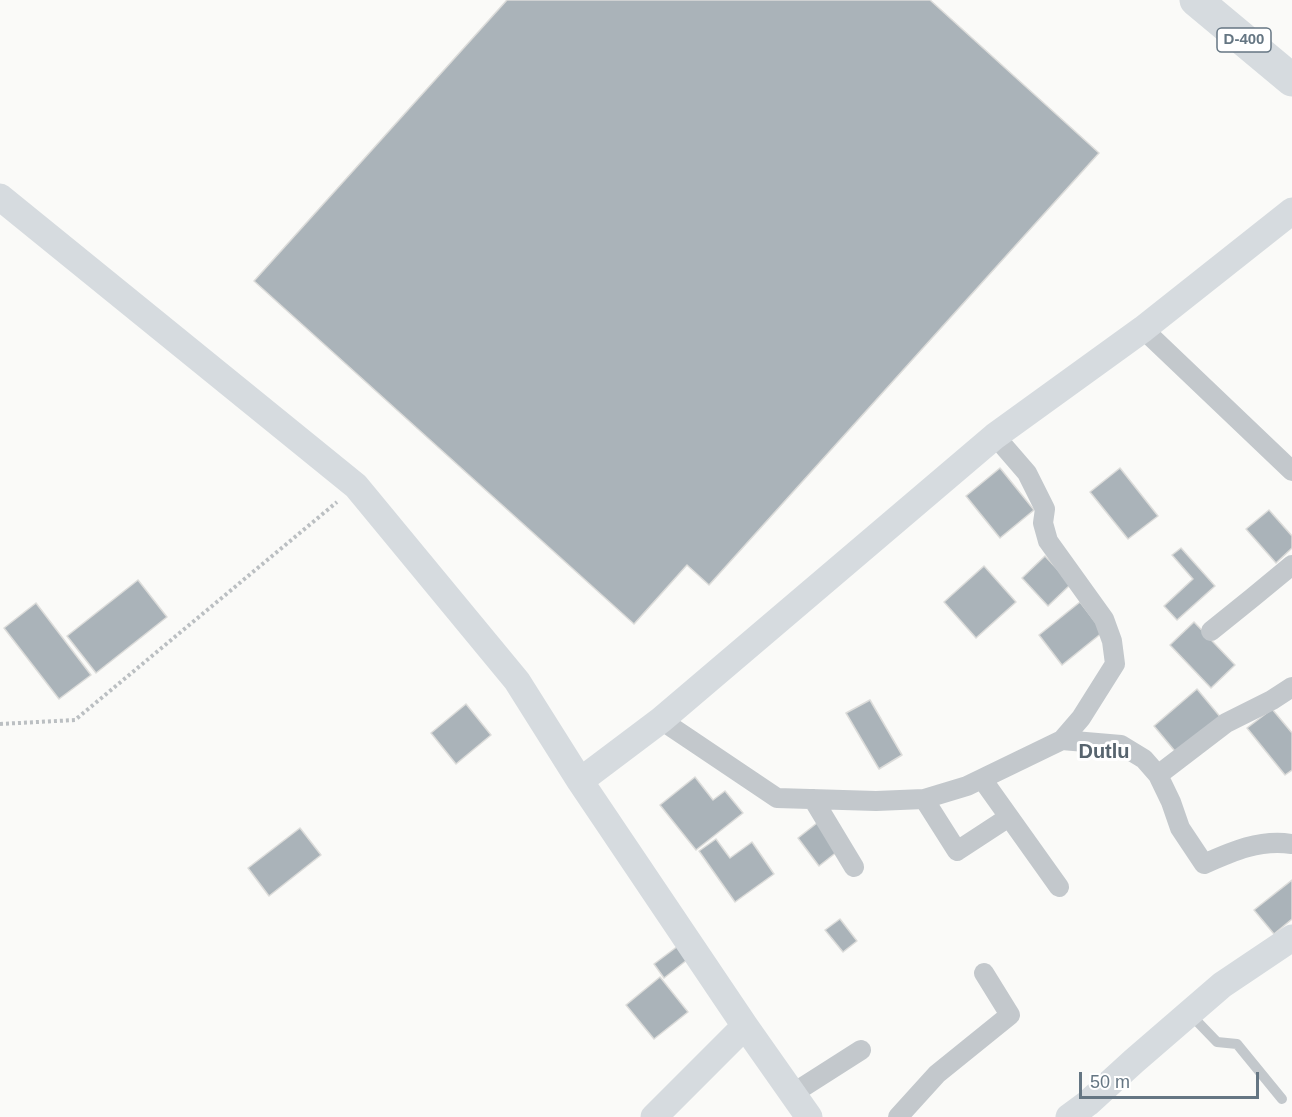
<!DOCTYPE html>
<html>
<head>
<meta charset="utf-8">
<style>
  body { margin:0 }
  #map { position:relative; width:1292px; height:1117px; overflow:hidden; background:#fafaf8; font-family:Arial,sans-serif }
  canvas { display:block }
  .scale { position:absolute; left:1079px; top:1072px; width:180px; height:27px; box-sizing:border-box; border:3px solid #657683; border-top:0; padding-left:8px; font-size:18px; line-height:21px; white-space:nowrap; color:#657683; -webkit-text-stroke:4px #fff; paint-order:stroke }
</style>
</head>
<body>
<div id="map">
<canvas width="1292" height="1117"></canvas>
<div class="scale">50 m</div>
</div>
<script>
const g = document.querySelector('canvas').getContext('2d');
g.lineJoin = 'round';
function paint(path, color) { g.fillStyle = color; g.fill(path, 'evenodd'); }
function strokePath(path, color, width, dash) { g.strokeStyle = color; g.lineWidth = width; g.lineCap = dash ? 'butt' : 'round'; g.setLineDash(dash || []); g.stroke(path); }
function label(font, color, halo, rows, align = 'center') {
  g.font = font + ' Arial,sans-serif'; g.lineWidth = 6; g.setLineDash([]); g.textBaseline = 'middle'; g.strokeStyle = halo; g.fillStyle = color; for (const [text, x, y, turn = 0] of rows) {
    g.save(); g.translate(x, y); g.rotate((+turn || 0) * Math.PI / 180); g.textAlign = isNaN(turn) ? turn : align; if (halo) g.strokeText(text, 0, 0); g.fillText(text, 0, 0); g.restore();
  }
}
const building = new Path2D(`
  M507,0H930L1099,153L709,585L687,565L634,624L254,281Z
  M1000,468L1034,510L1000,538L966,496Z
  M1120,468L1158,516L1128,539L1090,492Z
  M1269,510L1292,536V548L1276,563L1246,529Z
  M1181,548L1215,586L1177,620L1164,606L1193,579L1172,555Z
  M1045,556L1071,584L1048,606L1022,578Z
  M984,566L1016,602L976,638L944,602Z
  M138,580L167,617L96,673L67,636Z
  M1080,602L1103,632L1062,665L1039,635Z
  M36,603L91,675L59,699L4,628Z
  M1194,622L1235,665L1211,688L1170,645Z
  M1197,689L1222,719L1179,756L1154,726Z
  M870,700L902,755L879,769L846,713Z
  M466,704L491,735L456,764L431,733Z
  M1272,709L1292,733V770L1285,775L1247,728Z
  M695,777L713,800L725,791L743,813L696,850L660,805Z
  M817,823L838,851L819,866L798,838Z
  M300,828L321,855L269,896L248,868Z
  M716,839L730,858L752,842L774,874L735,902L699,851Z
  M1292,880V919L1274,934L1254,910Z
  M840,919L857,941L843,952L825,930Z
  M682,943L692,956L664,978L654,964Z
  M660,977L688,1012L654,1039L626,1005Z`);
paint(building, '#aab3b9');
strokePath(building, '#dcdcda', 1.5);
strokePath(new Path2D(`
  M0,724L75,720L337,502`), '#bbbfc2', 4, [3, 3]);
strokePath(new Path2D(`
  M1189,1013L1217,1042L1237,1044L1282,1099`), '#c3c8cc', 10);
strokePath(new Path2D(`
  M1143,329L1292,471
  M1211,631L1252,598L1292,565
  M661,720L777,798L876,801L924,799L967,786L1062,740L1081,718L1115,664L1112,641L1104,619L1048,541L1043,523L1045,509L1027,473L995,436
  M1062,740L1121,745L1144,759L1158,775L1171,802L1180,828L1204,864C1233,851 1260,839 1292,844
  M1158,775L1226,723L1272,700L1292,687
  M982,779L1059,887
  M813,799L854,867
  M924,799L957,851L1009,817
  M792,1094L861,1050
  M898,1117L937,1074L1010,1015L984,973`), '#c3c8cc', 20);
strokePath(new Path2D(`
  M0,197L356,486L517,681L580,781L745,1026L809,1117
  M580,781L661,720L995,436L1143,329L1292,211
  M654,1117L745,1026
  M1069,1117L1088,1103L1134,1061L1222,985L1292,938`), '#d6dbdf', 27);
strokePath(new Path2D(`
  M1196,0L1292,80`), '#d6dbdf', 33);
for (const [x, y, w] of [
  [1244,40,54]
]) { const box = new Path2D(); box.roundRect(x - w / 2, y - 12, w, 24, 4.5); g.fillStyle = '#fff'; g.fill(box); strokePath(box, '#657683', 1.5); }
label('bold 15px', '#657683', null, [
  ["D-400",1244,40]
]);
label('bold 20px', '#57646e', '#fff', [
  ["Dutlu",1104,752]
]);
</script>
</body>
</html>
